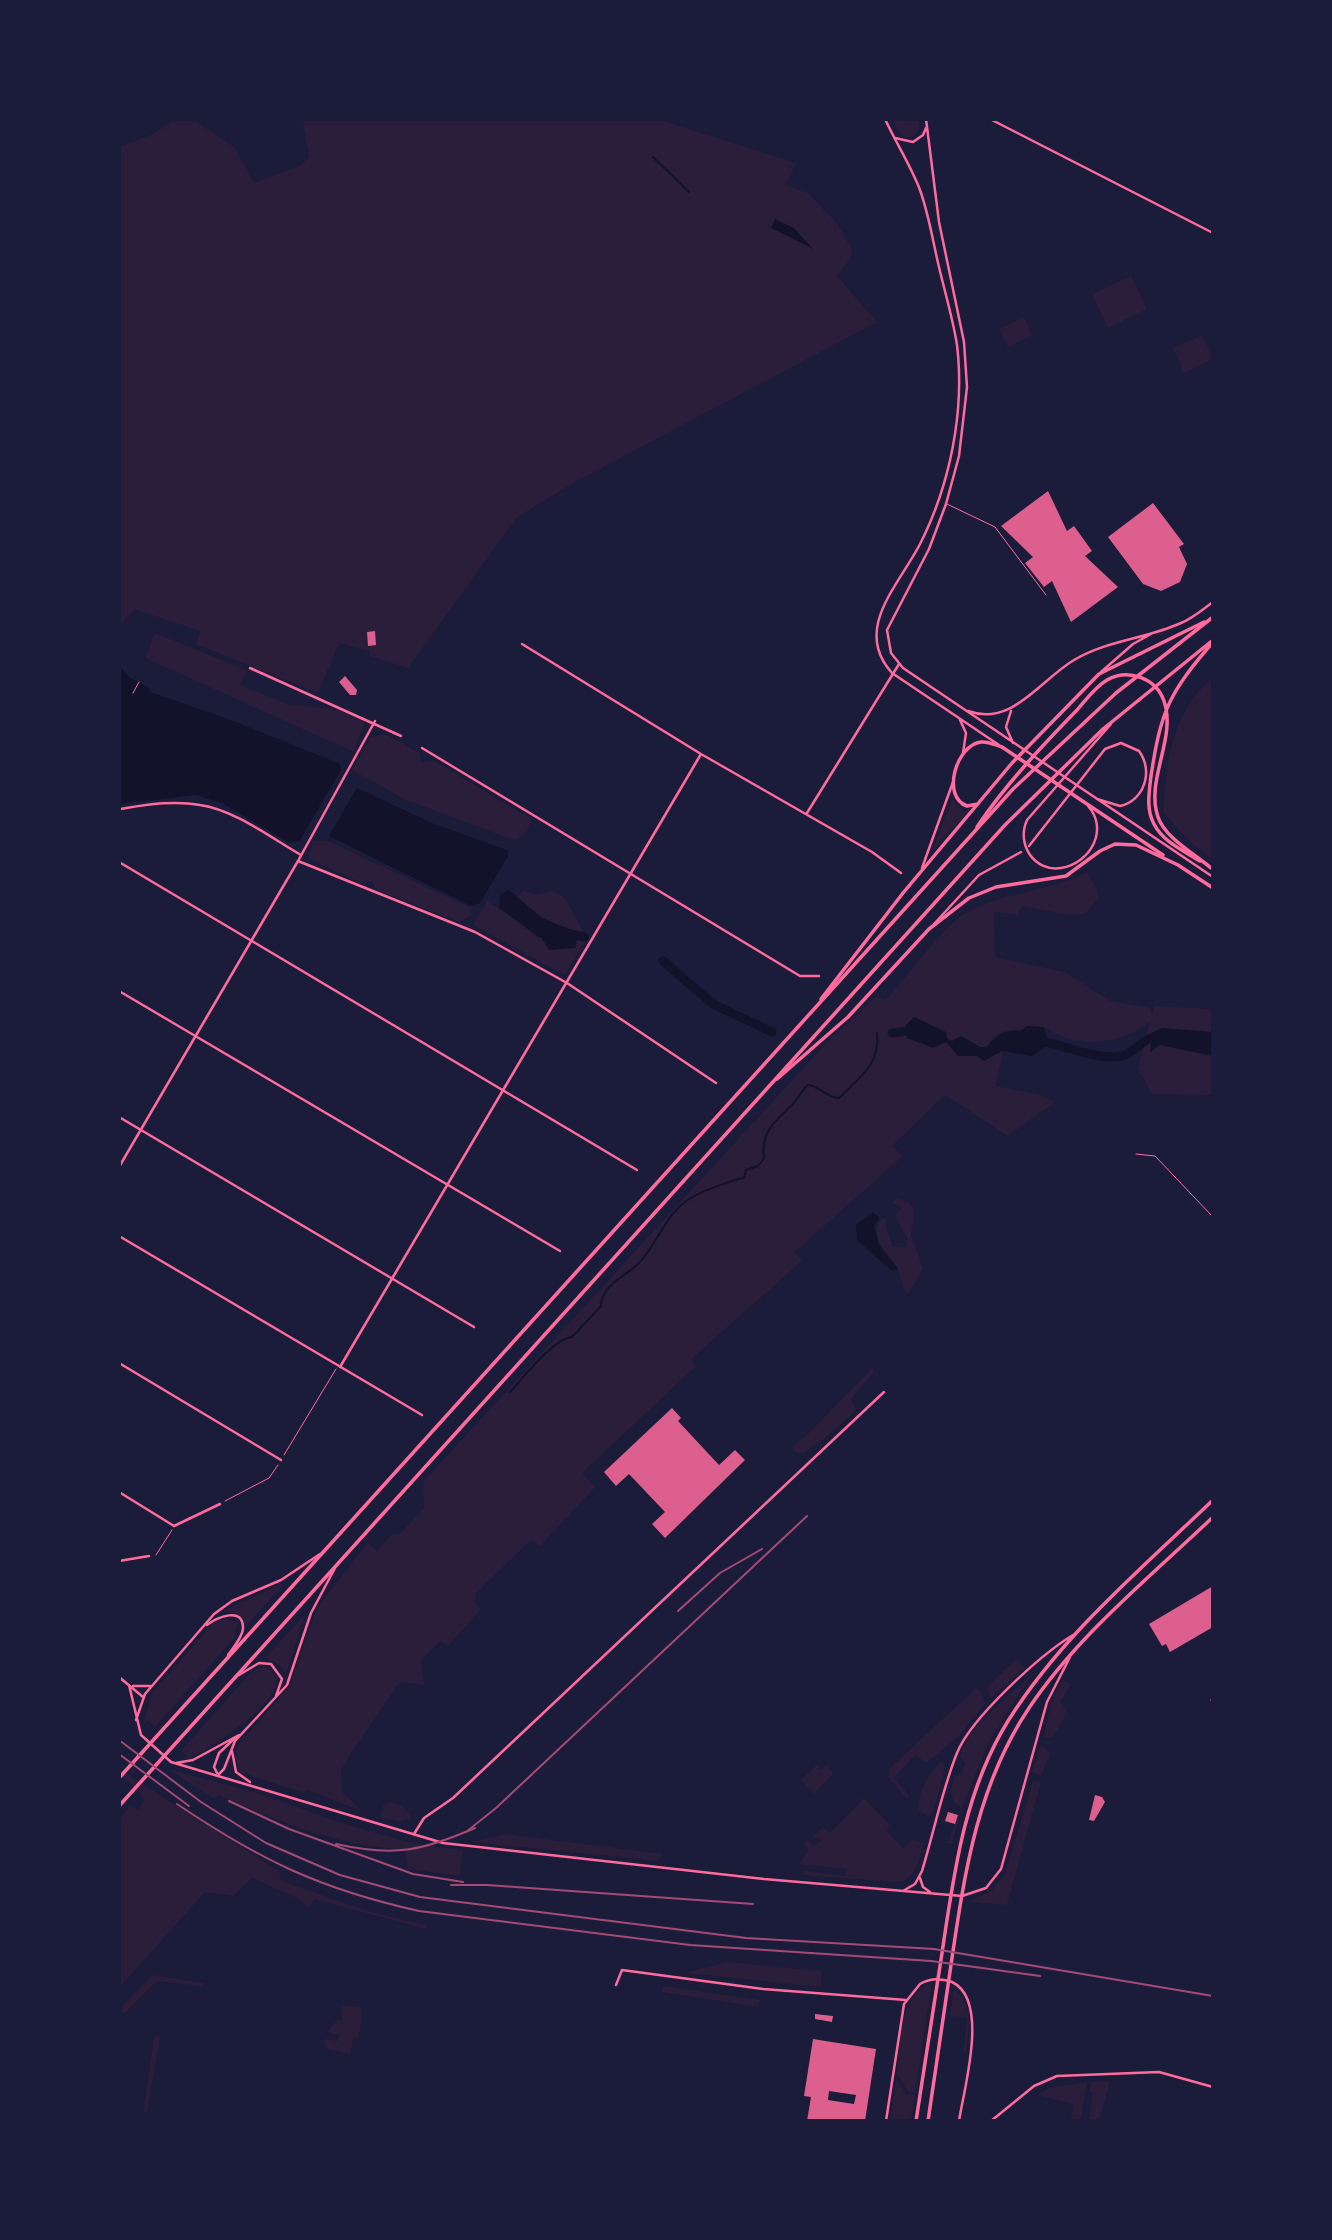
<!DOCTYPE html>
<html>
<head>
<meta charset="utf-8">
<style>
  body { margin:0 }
  #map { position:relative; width:1332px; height:2240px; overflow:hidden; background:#1b1b3a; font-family:"PT Sans Narrow",sans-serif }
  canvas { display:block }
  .frame { position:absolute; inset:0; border:121px solid #1b1b3a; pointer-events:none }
</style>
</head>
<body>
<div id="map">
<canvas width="1332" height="2240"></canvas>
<div class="frame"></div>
</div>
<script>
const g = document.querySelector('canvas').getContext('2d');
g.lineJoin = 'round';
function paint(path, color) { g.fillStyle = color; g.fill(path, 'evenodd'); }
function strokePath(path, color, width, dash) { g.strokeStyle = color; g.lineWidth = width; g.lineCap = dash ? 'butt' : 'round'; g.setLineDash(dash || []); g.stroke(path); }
paint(new Path2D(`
  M175,119H192L234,147L254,183L301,165L309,157L302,119H657L796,163L785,185L808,193L837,223L852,251L851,258L837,276L877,322L575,482L516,518L408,668L370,656V651L339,643L318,693L196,644L200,631L134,609L124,621L119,620V147L153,134Z
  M892,119H919V129L914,136L906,138L899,132Z
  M1131,276L1147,309L1108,328L1092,294Z
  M1024,317L1032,335L1008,347L999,329Z
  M1202,335L1213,359L1184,373L1173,348Z
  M155,633L247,670L240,685L288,704L338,710L365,721L354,752L145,658Z
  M1213,677V860L1190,842L1164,813C1165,760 1172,713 1213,677Z
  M386,734L419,753L421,762L434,761L532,819C529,828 523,837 514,840L404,799L352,770L371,737Z
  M952,799L963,811L970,810L932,852Z
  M313,841H328L471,908L472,915L460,922L377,890L372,881L361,883L308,858Z
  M1087,872C1100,894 1104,894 1085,914L1070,915L1022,906L1017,915L994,912L995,957L1065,972L1110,1001L1151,1008L1152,1014L1155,1006L1213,1009V1095L1152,1094L1138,1068L1150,1022C1119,1046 1076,1049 1044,1027L1005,1031L994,1036L986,1047H980L961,1036L952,1041L947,1039L945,1032L946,1042L958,1056L1003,1051L996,1086L1041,1095L1055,1102L1008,1136L945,1095L892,1146L903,1156L795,1252L802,1261L691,1359L696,1366L582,1473L595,1487L540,1546L531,1540L476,1593L475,1602L481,1609L448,1646L440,1641L421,1661L424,1685L401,1682L396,1687L341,1768L342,1792L358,1807L355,1809L306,1789L304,1793L240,1772L235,1757L237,1746L289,1687L317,1608L368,1542L377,1551L392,1534H400L424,1508L423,1482L832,1037L876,997L886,1000C905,979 940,931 961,916C995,893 1048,893 1087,872Z
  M552,890L565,898L587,939L565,975L473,925L487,901L516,919L536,937L577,936C566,927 552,926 542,918C533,911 526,903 515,897L524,891L538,895Z
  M898,1198L908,1202L914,1209L911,1235L923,1269L908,1294C900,1286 902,1276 897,1267C886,1250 872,1243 879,1221L886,1217V1228L893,1247H906L908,1240L895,1215L902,1208L893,1203Z
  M873,1367L874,1372L851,1399L856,1410L827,1437L803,1453L795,1452L792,1446L809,1433Z
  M286,1582L246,1626L235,1613L222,1611Z
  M305,1614L287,1671L286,1674L282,1668L266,1657Z
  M225,1618L238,1623L235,1637L155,1727L148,1721L143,1725L152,1693L212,1625Z
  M1016,1659L1025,1668L991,1698L987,1689L990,1684Z
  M263,1666L271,1669L277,1677C278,1706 213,1746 191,1758L183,1759L186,1755L181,1751L252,1671Z
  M1032,1674L989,1742L962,1807L952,1844L939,1842H948L961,1807L955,1803L950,1793L955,1776L961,1774L965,1764L960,1756C971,1722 1008,1698 1032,1674Z
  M1062,1680L1071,1684L1060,1702L1068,1712L1052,1738L1044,1737L1051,1702Z
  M976,1688L981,1691L985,1704L958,1737L926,1763L915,1755L894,1778L909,1795L907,1799L888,1777L889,1769Z
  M1040,1746L1046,1748L1050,1754L1041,1776L1032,1772Z
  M942,1762L945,1767L934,1810L928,1817L919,1810C917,1796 929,1769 942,1762Z
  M817,1765L821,1770L827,1765L833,1774L814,1794L801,1780Z
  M119,1769L280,1872L279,1878L287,1883L371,1912L425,1925L426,1929L314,1899L308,1909L301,1900L252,1878L233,1896L205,1892L119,1988V1820L130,1806L138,1810L144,1801L141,1793L119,1774Z
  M168,1769L261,1794L341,1823L412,1843L463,1851L460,1876L408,1869L405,1849C340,1848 278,1821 219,1795L213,1798Z
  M1033,1781L1041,1782L1007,1905L968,1902L991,1891L1005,1874Z
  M864,1798L890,1825L886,1830L903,1848L914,1839L924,1844C918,1861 916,1882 895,1882L803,1875L804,1871L845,1876L846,1869L799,1864L809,1850L803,1844L807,1840L814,1847L821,1840L813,1837L823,1827L830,1833Z
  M389,1802L401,1805L411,1815L409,1819L400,1822L380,1817L383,1806Z
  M505,1834L664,1854L657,1861L471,1842Z
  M727,1962L821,1971V1987L684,1973Z
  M153,1975L203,1983V1987L157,1981L124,2014L121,2011L123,2005Z
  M932,1983L915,2093L909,2092L897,2074C901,2045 898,1995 932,1983Z
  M663,1986L760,2000L759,2007L662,1992Z
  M954,1989C974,2005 969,2029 966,2051L963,2053L967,2018L950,2016Z
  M341,2005L358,2007L359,2005L362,2010L359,2038L353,2037L351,2054L327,2049L324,2044L325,2039L338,2041L339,2035L327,2032L338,2019L342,2020Z
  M158,2035L160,2038L147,2112L143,2114L154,2038Z
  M896,2079L906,2094L915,2095L911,2121H890Z
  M1110,2081L1099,2121H1089L1093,2092H1089L1091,2082Z
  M1087,2082L1080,2121H1071L1073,2104L1038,2095L1048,2088Z`), '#2a1e3b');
paint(new Path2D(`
  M775,219L794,228L813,249L771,228Z
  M119,666L130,678L148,687L150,692L228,719L340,764L341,770L300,840L290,843L222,803L196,795L119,804Z
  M357,788L434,824L507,850L508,856L480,903L471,906L329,836Z
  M509,890L542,918L569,929L577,936L576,948L549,950L542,939L499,908L500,895Z
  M914,1017L946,1032L947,1039L952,1041L961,1036L980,1047H986C999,1035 1001,1030 1021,1031L1026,1026L1044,1027L1048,1044L1032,1056L1002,1051L984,1061L977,1056H958L946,1042L933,1048L907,1038L906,1025Z
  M1162,1028L1213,1032V1056L1160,1045L1150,1052L1152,1033Z
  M873,1212L879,1218L874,1226L879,1245L898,1269L892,1271L857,1240L856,1225Z`), '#12122b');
strokePath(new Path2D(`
  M653,157L689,192
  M510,1392C524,1377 552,1340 572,1337L601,1306C601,1284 627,1276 639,1263C657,1245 666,1213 689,1199C700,1192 732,1180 744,1178L746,1170L758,1166L764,1158C760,1134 774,1122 790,1107C797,1101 800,1092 808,1085C821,1087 826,1097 839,1098C859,1078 881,1064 877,1033`), '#12122b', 2);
strokePath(new Path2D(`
  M566,933L584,937
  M663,961L713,1004L772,1032
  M892,1033L918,1030
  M1039,1041C1062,1043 1105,1065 1127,1054C1141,1046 1141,1040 1160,1035`), '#12122b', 9);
paint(new Path2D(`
  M1048,491L1067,531L1074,526L1092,551L1085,556L1118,587L1071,622L1052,581L1044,587L1025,563L1033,557L1001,526Z
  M1153,503L1184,544L1179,547L1187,564L1180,582L1161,591L1143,584L1108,537Z
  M375,631L376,645L368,646L367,632Z
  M345,676L357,690L356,695H350L339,682Z
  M672,1408L681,1418L678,1421L719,1465L735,1450L745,1460L665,1538L652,1524L665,1512L629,1474L616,1486L604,1472Z
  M1213,1586V1627L1170,1652L1166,1644L1162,1646L1149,1624Z
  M1095,1795L1102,1797L1105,1802L1094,1821L1089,1820Z
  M948,1812L958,1815L955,1824L945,1821Z
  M815,2014L833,2016L832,2022L815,2019Z
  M813,2039L876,2049L865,2121H807L811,2097L804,2096ZM829,2091L856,2095L854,2104L828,2100Z`), '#dd5f8e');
strokePath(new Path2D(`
  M133,693L139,682
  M284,1455L336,1369
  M225,1501L269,1478L278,1465
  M156,1555L172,1530`), '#ff6b9d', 1);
strokePath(new Path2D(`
  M947,504L995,527L1046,595
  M1136,1154L1155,1156L1213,1217`), '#ff6b9d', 1);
strokePath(new Path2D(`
  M990,119L1213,233
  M522,644L701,754L872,852L901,873
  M250,668L401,736
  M422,748L800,976H819
  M119,809C146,805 173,800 200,805C235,810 271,838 301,855
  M807,813L899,664
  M298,861L475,932L567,983L716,1083
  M119,862L637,1170
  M119,991L560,1251
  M119,1117L474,1327
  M119,1167L298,861L375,721
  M119,1236L422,1415
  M119,1363L281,1460
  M340,1367L701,754
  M119,1492L174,1526L220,1504
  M119,1561L149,1556
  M414,1834L424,1818L453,1798L884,1392
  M616,1985L622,1970L763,1989L906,2000`), '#ff6b9d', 2.5);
strokePath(new Path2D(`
  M885,119C896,143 911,166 920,190C929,215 933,242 939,267C945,293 953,319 957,345C965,411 950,486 919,546C897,587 853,630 892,673L999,745
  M926,119L939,222L964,342L967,387L959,456L946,504L929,549L887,630L891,653L903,668L1213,877
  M895,138L913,142L923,135L926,128
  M1101,672L1133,644L1151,634
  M968,711C1012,727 1039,681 1074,660C1108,640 1146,639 1181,623C1193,618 1203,609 1213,602
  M1011,711L1006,727L1013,743
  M960,720L966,733L963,753
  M1088,806C1109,829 1091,863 1061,868C1034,872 1016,844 1027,820L1111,724
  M1029,846L1105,749L1121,743L1139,751C1154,771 1144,801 1120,806L1097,799
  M922,868L953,782
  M934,924L979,875L1021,852
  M207,1625C216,1618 244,1605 243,1629C242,1638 233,1648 228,1655
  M239,1675L259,1663L271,1664L282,1679L276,1696
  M119,1677L143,1697
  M129,1685L141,1735L171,1762L443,1843L764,1879L962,1896L986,1888L1001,1869L1047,1702L1070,1657
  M133,1686H150
  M136,1720L145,1694L214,1614L232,1601L281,1580L320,1554
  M232,1751L236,1772L250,1782
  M176,1763L193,1760L239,1735
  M217,1773L214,1767L219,1753L236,1737
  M219,1774L224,1769L235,1741L287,1685L311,1613L335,1568
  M920,1878L923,1887L930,1892
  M903,1891L915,1884L922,1871C934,1832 942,1790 957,1753C971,1718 1040,1655 1073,1635
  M886,2121L904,2004L920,1984C930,1978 941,1978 952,1982C990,2000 964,2088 959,2121
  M991,2121L1034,2086L1057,2076L1159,2072L1213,2087`), '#ff6b9d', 2.5);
strokePath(new Path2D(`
  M978,804L967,806C941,797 956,745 981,742C988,741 995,745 1002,747L1163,855
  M977,827C1005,785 1042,746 1077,710C1086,700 1095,687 1107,680C1128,668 1156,678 1164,701C1177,738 1145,780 1158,817C1165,838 1195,854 1211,868
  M1200,861C1184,851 1163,842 1154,824C1146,809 1149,793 1151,776C1161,710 1169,693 1213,642
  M1178,865L1213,888
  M821,999L903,893L1012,763L1099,674L1204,622
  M777,1079L848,1017L929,929L969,898L996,887L1066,876L1100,851L1115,844L1136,845L1178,865
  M916,2121C925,2065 933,2009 942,1953C954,1873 964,1792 1008,1721C1062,1635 1141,1569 1213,1500
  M928,2121C936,2067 944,2013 952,1958C965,1870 978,1784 1029,1708C1078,1635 1150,1577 1213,1517`), '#ff6b9d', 3.5);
strokePath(new Path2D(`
  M119,1778L1013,789L1116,693L1213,617
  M119,1806L1005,825L1103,729L1213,640`), '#ff6b9d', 3.5);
strokePath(new Path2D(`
  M678,1611L720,1573L762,1549
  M1211,1700L1213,1697
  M119,1740L201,1802L266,1843L340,1875L420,1897L746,1938L934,1949L1213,1996
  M119,1754L189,1806
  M229,1801L289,1829L413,1874L463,1882
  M177,1804C260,1860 320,1889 419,1911L690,1945L931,1961L1040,1976
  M466,1832L496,1808L807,1516
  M336,1844C394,1857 422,1851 475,1828
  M451,1885H487L753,1904`), '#a44b75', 2);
</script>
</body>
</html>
